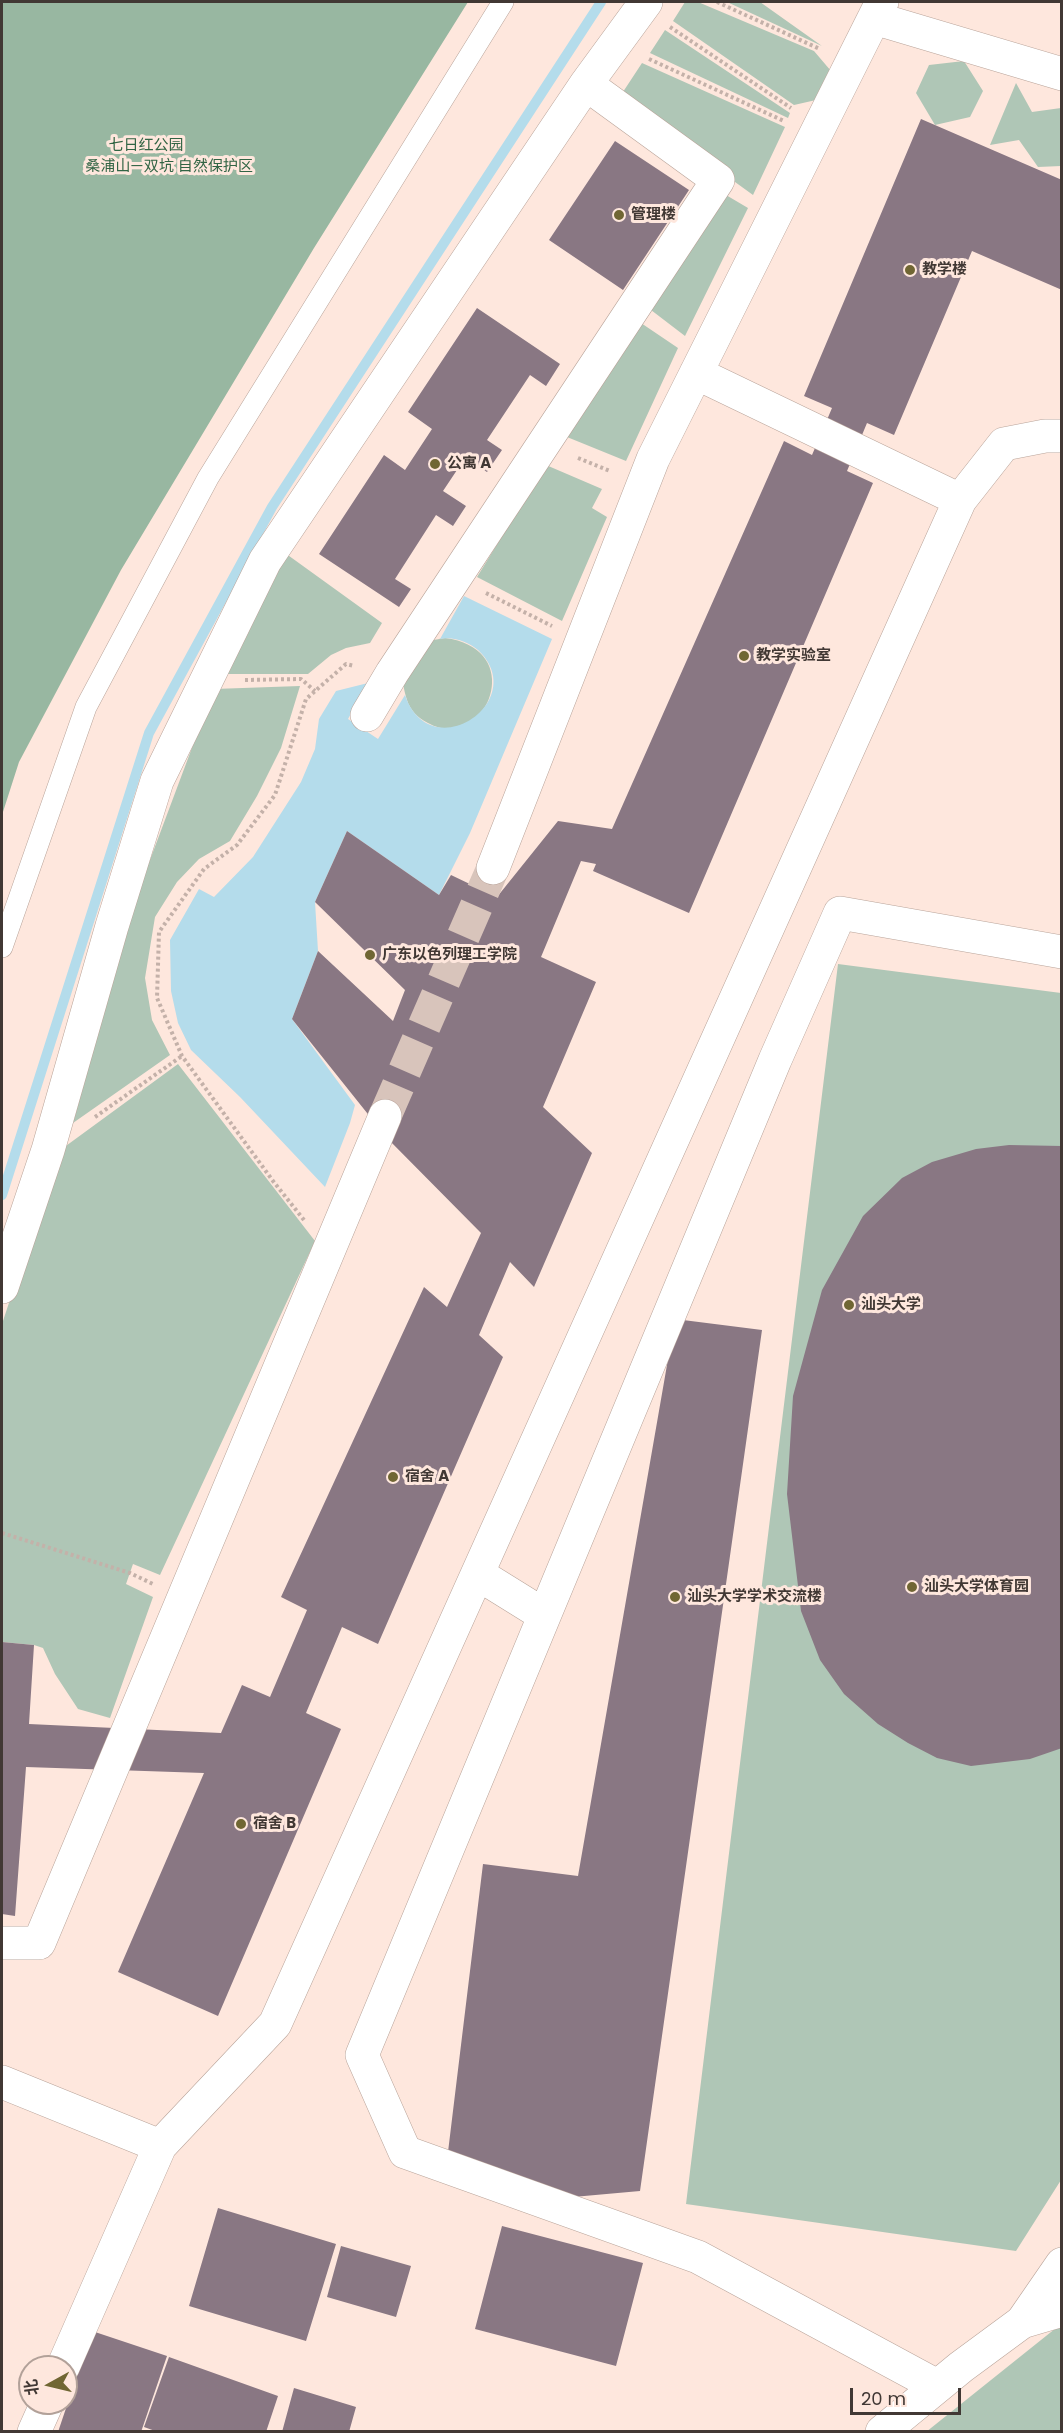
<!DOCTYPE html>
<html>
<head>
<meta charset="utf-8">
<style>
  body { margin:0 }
  #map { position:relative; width:1063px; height:2433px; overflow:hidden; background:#fee7dd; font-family:Poppins,"Noto Sans SC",sans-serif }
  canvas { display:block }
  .frame { position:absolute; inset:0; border:3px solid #413834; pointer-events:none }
  .north { position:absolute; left:18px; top:2355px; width:60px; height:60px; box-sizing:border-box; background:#fee7dd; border:2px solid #b2a199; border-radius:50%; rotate:262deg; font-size:16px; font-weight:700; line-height:24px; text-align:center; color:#413834 }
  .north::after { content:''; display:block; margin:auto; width:21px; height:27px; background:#706633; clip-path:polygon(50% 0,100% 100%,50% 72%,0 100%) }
  .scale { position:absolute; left:850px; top:2388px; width:111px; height:27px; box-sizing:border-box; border:3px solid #413834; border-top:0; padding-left:8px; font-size:18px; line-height:21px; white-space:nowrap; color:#413834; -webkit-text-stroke:4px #fee7dd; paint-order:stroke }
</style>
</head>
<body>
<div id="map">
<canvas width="1063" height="2433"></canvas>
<div class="frame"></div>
<div class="north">北</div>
<div class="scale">20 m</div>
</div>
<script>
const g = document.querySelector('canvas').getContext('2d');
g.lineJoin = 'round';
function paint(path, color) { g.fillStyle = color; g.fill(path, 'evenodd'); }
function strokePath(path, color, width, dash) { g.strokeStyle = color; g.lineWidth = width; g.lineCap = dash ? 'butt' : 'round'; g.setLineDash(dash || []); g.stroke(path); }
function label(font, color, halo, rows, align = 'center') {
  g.font = font + ' Poppins,"Noto Sans SC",sans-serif'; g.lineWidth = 6; g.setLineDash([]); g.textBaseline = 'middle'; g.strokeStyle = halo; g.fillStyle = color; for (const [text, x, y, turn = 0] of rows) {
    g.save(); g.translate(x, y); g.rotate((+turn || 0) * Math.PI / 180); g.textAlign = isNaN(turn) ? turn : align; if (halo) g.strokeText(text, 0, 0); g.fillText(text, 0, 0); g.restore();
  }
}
paint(new Path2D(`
  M685,2H698L814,51L831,71L816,100L794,105L673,21Z
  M727,2H760L822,46Z
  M665,30L790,113L788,118L650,53Z
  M964,61L983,91L970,117L935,125L916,93L929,65Z
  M642,63L785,127L753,195L619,98Z
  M1016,83L1032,112L1061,108V166L1038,167L1019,140L990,145Z
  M726,195L748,208L685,336L651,310Z
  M641,323L678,348L626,461L567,437Z
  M546,465L602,489L592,508L607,517L562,621L477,577Z
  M285,553L382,623L370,643L346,648L331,655L308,674H222Z
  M445,638C530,649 485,755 428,723C418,718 410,710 407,700C405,693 402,684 404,677C405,672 427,644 432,641C435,639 441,639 445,638Z
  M300,686L281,748L257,796L230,841L199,859L177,882L155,917L145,978L152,1020L170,1055L73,1123L135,900L214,689Z
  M838,964L1061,993V2180L1016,2251L686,2204Z
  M178,1064L315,1241L160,1575L133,1564L126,1584L153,1597L110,1718L78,1709L55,1674L43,1648L34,1645L2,1642V1324L59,1151Z
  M1061,2324V2431L926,2432Z`), '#afc6b6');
paint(new Path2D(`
  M2,2H468L314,248L121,570L19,762L2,815Z`), '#98b7a1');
paint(new Path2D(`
  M464,596L552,639L470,833L439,895L347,831L315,902L318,951L292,1019L355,1105L350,1123L325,1187L240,1097L191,1050L178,1023L171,991L170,940L199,889L214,897L253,857L301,782L315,749L319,719L336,691L368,683L348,719L378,739L405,695C430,769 532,701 478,650C469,642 453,636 440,639Z`), '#b4dceb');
strokePath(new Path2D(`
  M2,1195L149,733L272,507L601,2`), '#b4dceb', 10);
paint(new Path2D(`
  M921,119L1062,180V290L972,251L894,435L867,423L847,471L873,483L689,913L593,871L596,864L581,861L541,957L596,982L543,1107L592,1153L534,1287L510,1262L479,1335L503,1357L378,1644L342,1627L306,1713L341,1729L218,2016L118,1972L204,1773L26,1767L15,1916L2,1914V1642L34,1645L29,1724L221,1733L242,1685L270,1697L307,1610L281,1597L424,1287L447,1307L481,1233L387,1138L292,1019L318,951L393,1021L405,990L315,902L347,831L439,895L451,875L497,897L558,821L612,829L784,441L812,455L832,408L804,396Z
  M615,141L689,190L623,290L549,240Z
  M477,308L560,364L546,386L530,375L487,440L502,450L487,472L465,458L443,491L466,506L453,526L436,515L395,579L411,589L399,607L319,554L384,455L405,470L432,429L408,412Z
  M1009,1145L1062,1146V1748L1030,1759L971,1766L937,1758L908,1743L878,1724L844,1694L820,1660L801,1611L787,1494L793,1396L822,1290L863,1216L902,1178L932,1162L976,1149Z
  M675,1319L762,1330L640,2191L573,2197L448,2152L483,1864L578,1876Z
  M218,2208L336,2244L306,2341L189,2306Z
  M502,2226L643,2263L616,2366L475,2329Z
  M341,2246L411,2266L396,2317L327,2297Z
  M92,2331L167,2356L141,2432H58Z
  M169,2357L278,2396L266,2432H158L144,2427Z
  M294,2388L356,2407L349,2432H282Z`), '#897783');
strokePath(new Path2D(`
  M385,1116L493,868`), '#d8c4bb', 33, [33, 16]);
const service = new Path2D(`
  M2,947L86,707L208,478L503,2`);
const minor = new Path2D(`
  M874,18L1062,74
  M696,373L960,500
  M367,715L392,673L718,180L586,84
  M493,868L653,459L882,2
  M2,1287L48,1150L112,926L157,781L265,561L586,84L646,2
  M2,1943H39L385,1116
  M2,2082L160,2146
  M63,2367L160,2146L275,2024L960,500L1004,444L1045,436H1062
  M34,2432L47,2403
  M882,2432L961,2367L1022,2322L1062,2310`);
const tertiary = new Path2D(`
  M478,1574L544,1615
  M1022,2322L1062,2264
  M937,2386L698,2257L405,2152L362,2055L775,1060L840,913L1062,952`);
strokePath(service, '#b9a49a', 22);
strokePath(minor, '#b9a49a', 34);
strokePath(tertiary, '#b9a49a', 34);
strokePath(new Path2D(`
  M717,2L820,49
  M670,27L791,108
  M649,59L784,121
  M578,458L610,471
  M486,593L552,626
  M245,680L301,679L315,691
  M95,1117L182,1056
  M304,1220L273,1181L182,1056L157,998L159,932L204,869L237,845L275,795L306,699L346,664L354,666
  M2,1533L130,1573L153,1584`), '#c4b1a9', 4, [3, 3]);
strokePath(service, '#fff', 21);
strokePath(minor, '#fff', 33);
strokePath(tertiary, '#fff', 33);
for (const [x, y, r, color] of [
  [619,215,6,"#706633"],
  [910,270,6,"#706633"],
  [435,464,6,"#706633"],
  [744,656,6,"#706633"],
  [370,955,6,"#706633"],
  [849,1305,6,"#706633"],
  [393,1477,6,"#706633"],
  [912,1587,6,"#706633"],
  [675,1597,6,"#706633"],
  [241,1824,6,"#706633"]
]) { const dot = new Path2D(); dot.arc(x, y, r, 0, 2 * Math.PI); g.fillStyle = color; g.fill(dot); strokePath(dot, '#fee7dd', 2); }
label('15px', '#316444', '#fee7dd', [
  ["七日红公园",146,146],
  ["桑浦山—双坑 自然保护区",169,167]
]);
label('bold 15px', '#413834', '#fee7dd', [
  ["管理楼",631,215],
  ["教学楼",922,270],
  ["公寓 A",447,464],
  ["教学实验室",756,656],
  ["广东以色列理工学院",382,955],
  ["汕头大学",861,1305],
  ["宿舍 A",405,1477],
  ["汕头大学体育园",924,1587],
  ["汕头大学学术交流楼",687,1597],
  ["宿舍 B",253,1824]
], 'left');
</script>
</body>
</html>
